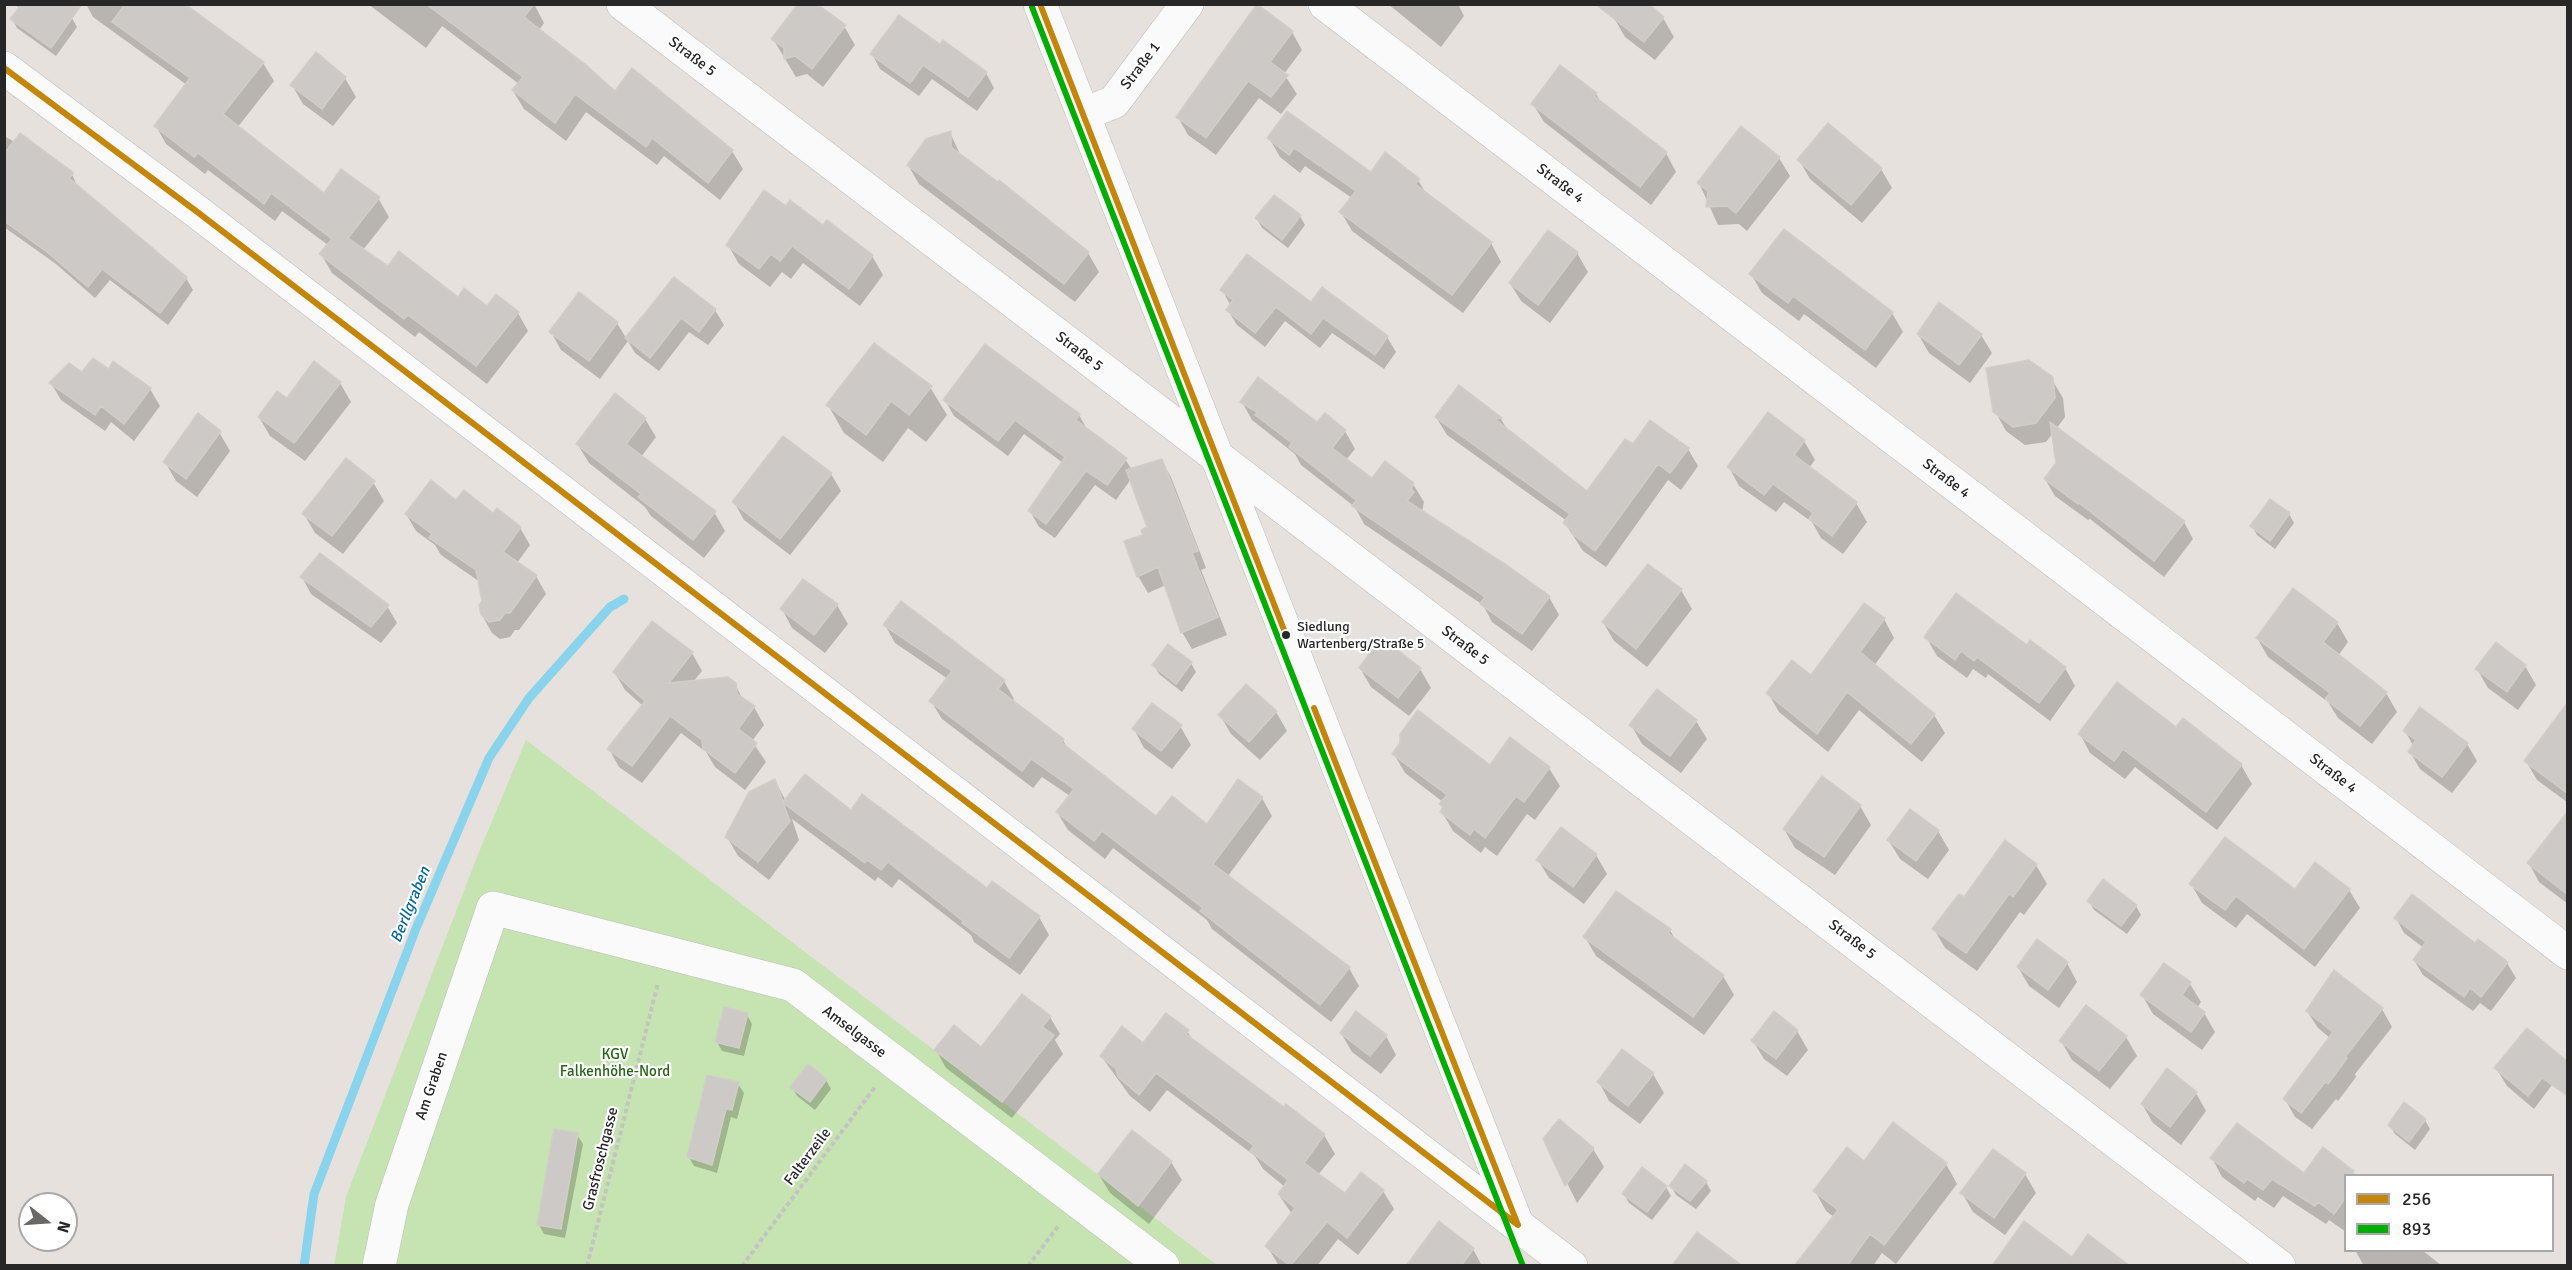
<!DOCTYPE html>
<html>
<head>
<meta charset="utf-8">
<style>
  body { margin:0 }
  #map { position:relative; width:2572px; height:1270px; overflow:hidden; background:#e6e1dc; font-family:Signika,sans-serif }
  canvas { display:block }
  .frame { position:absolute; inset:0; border:6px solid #272727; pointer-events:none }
  .legend { position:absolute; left:2344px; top:1174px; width:210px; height:78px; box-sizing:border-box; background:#fff; border:2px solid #a9a9a9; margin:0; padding:8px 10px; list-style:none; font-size:18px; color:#272727 }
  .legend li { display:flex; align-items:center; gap:12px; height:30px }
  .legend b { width:30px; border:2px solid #a9a9a9 }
  .north { position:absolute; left:18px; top:1192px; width:60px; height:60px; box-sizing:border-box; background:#fff; border:2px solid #a9a9a9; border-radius:50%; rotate:107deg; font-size:16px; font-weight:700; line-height:24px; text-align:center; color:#272727 }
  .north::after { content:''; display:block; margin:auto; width:21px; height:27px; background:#6a6866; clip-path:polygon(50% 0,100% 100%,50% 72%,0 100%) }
</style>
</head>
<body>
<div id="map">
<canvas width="2572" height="1270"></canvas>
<div class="frame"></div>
<ul class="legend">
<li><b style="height:8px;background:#c3860a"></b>256</li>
<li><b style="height:8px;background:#02ad02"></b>893</li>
</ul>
<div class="north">N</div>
</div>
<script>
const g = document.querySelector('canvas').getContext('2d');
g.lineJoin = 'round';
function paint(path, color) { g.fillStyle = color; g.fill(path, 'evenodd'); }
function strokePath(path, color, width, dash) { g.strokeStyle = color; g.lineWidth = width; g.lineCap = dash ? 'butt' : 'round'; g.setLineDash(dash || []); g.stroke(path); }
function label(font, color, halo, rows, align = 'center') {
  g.font = font + ' Signika,sans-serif'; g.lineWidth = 4.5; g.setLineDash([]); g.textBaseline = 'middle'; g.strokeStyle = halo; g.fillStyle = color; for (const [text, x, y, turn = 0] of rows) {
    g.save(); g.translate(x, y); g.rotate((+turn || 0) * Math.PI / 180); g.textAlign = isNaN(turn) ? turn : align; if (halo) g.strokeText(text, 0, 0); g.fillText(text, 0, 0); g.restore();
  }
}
paint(new Path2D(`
  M526,740L1217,1265L334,1266L346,1197L477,857Z`), '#c6e3b2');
paint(new Path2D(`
  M15,4H56L72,18L77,27L56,56L17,28L12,19L20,9Z
  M86,4H183L263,63L274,81L237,128L324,195L378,198L389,217L363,250L388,268L458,299L518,313L528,331L487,384L419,332L415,337L332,273L321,254L328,245L282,211L275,221L208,170L205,174L166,144L156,126L187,85L93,17Z
  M368,4H534L544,23L539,30L615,93L732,151L743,169L720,200L664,156L657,165L586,112L566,141L524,109L513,91L519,84L442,26L426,48Z
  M1388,4H1458L1464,16L1441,47Z
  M1614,18H1663L1674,37L1655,60L1625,37Z
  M844,26L855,45L823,87L807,74L796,77L773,39Z
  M1292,32L1302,50L1284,74L1297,94L1281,114L1259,98L1216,155L1188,135L1178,117Z
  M940,46L986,73L994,88L977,111L932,79L919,96L880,69L872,54Z
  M345,78L356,97L333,126L303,104L292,85Z
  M1596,94L1602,104L1666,153L1676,172L1651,205L1544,122L1533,104Z
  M950,133L961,156L1088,253L1099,272L1075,302L919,184L908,165Z
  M4,136L72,174L78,188L186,278L193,290L168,325L110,280L95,298L56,264L4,227Z
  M1269,138L1371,174L1418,180L1427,195L1491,243L1501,262L1463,313L1352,231L1341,212L1352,198L1305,166L1300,173L1280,157Z
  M1779,158L1790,176L1747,231L1739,224L1718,225L1699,183Z
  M1799,160L1881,169L1892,188L1862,223L1810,179Z
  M1274,197L1300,216L1305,225L1288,248L1262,228L1257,219Z
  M786,209L872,256L883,275L860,306L803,263L791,279L782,272L770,287L739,264L728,245Z
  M1577,253L1588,272L1550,323L1521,301L1510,283Z
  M1751,274L1892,313L1903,332L1876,368L1804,314L1799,321L1762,293Z
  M675,279L715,310L724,325L708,345L689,332L659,371L635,353L628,341L600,379L561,350L551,332L617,323L626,338Z
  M1222,290L1311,304L1387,337L1396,352L1384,369L1332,333L1320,348L1285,321L1265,347L1237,325L1228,310L1231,306Z
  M1918,334L1981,335L1992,353L1970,383L1929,353Z
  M109,371L150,389L160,406L134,441L111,422L105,431L61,400L51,383L82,374Z
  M2051,378L2063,398L2065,417L2056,429L2184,522L2193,539L2164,577L2090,519L2088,520L2055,496L2045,479L2058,463L2053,433L2046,442L2025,445L2006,431L1995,411Z
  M340,383L351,402L305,461L270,436L259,417L287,400Z
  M930,387L947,415L926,442L908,428L883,462L844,433L828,405Z
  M1459,387L1501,419L1508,431L1587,493L1633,446L1688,449L1698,466L1681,490L1668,480L1606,567L1583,551L1565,523L1567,521L1447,435L1436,417Z
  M945,400L1079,415L1088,431L1125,459L1132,470L1161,460L1171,477L1206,568L1201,570L1227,635L1192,649L1182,632L1166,585L1148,593L1138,576L1126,542L1145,536L1149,528L1131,479L1116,500L1095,485L1055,538L1039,527L1030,511L1063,463L1024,434L1008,456L954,416Z
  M1242,402L1345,431L1355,449L1346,460L1372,480L1413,484L1424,502L1422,512L1549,597L1559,615L1532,651L1492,622L1483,605L1364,524L1355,507L1301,465L1295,454L1252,420Z
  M1769,414L1804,441L1815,460L1809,468L1856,503L1867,522L1843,554L1821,538L1812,522L1784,502L1776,512L1739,486L1729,467Z
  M645,419L656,437L641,457L714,512L725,531L704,558L651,516L645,507L589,463L578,445Z
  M219,432L230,451L197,497L176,481L165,462Z
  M831,474L841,491L790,555L744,520L734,502Z
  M373,482L384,501L343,554L315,533L304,514Z
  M457,502L494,515L520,528L530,545L517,563L536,576L546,594L519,630H515L510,637L500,639L492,633L482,615L484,601L480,582L441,555L435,545L416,531L406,514Z
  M2289,514L2294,523L2275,549L2257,535L2252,526Z
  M302,577L387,606L397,623L381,643L311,594Z
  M1681,590L1692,609L1647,667L1614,641L1603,622Z
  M837,605L848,624L825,653L792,628L782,609Z
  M1884,619L1894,638L1874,666L1934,715L1945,733L1922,762L1859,710L1828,752L1779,712L1768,693L1812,677Z
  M2337,623L2348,642L2338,656L2386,693L2397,712L2372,744L2338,718L2328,702L2268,657L2257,638Z
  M885,625L1004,681L1014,699L1012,702L1063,740L1069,751L1157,818L1207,826L1262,798L1272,816L1228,876L1349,968L1359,986L1331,1022L1212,929L1207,920L1113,848L1105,859L1068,830L1057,812L1070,796L1042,777L1033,788L942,719L931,701L948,679L895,643Z
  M1926,637L2027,647L2065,668L2075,686L2050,721L1988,674L1986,678L1973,669L1967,678L1937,656Z
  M2496,645L2525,666L2536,685L2518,710L2488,688L2477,669Z
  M1168,646L1191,663L1196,672L1182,692L1159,674L1154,665Z
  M692,653L702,671L693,682L735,684L743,700L754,707L764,725L752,741L766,762L745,790L715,767L706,752L681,733L642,783L619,767L609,749L643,706L625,690L615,673Z
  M1360,668L1420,669L1431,688L1409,716L1371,687Z
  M1276,712L1287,731L1260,760L1231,734L1220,715Z
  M1696,721L1707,739L1681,773L1642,744L1631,725Z
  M2568,721V801L2567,802L2537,780L2526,761Z
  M1180,726L1191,745L1172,769L1144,748L1134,729Z
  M2176,729L2241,765L2252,784L2217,830L2135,767L2125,779L2090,753L2080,734Z
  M2405,731L2467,744L2477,761L2452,793L2420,769L2410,752L2414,747Z
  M1394,754L1490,767L1549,768L1560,786L1535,820L1527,814L1497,856L1485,847L1481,853L1453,831L1442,812L1443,802L1405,773Z
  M1823,778L1860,806L1871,825L1835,875L1795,848L1784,829Z
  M775,781L786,801L851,812L1039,917L1049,935L1020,975L974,942L971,935L899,879L892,888L878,877L875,881L792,819L799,840L769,880L738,856L727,837Z
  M2568,813V904L2539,882L2529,863Z
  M1938,831L1949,850L1928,879L1900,859L1889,841Z
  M2005,842L2036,865L2047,884L2024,915L2020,912L1977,971L1945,948L1934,929L1964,900Z
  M1596,855L1607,874L1584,904L1549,878L1538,860Z
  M2191,884L2295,891L2349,890L2360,908L2315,967L2247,914L2236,928L2202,903Z
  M1617,893L1670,930L1676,941L1723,976L1734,995L1704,1035L1596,956L1585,937Z
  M2089,901L2136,906L2141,915L2127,934L2094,910Z
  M2396,918L2475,945L2507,963L2516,978L2491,1011L2480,1003L2473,1011L2423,975L2414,960L2424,948L2404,933Z
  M2067,963L2077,982L2059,1008L2029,986L2018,967Z
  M2164,965L2190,984L2201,1002L2197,1008L2204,1013L2215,1032L2202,1050L2153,1014L2142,995Z
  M2382,1009L2392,1027L2355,1074L2356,1077L2338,1101L2336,1099L2312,1129L2295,1117L2285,1099L2330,1038L2318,1028L2307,1011Z
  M747,1015L752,1024L744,1056L722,1051L717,1042Z
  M1050,1017L1060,1034L1055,1040L1063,1054L1012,1118L946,1068L936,1050L982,1049Z
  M1187,1031L1193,1041L1284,1110L1286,1106L1324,1135L1335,1154L1318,1175L1345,1195L1362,1174L1383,1191L1394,1209L1358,1255L1338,1239L1317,1266H1279L1267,1246L1292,1214L1279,1195L1285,1187L1263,1169L1255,1156L1167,1090L1150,1112L1130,1096L1101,1056Z
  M1797,1031L1808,1050L1787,1076L1764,1059L1753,1041Z
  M1341,1033L1386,1036L1396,1055L1381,1074L1352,1052Z
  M2126,1037L2137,1056L2110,1089L2072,1060L2061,1041Z
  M1622,1051L1653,1074L1664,1093L1640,1124L1609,1101L1599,1082Z
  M808,1066L826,1080L831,1089L815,1110L797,1096L792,1087Z
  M2496,1068L2563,1070L2534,1109L2507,1086Z
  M738,1084L744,1093L737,1119L731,1117L717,1173L694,1166L689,1157Z
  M2196,1093L2206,1111L2181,1145L2153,1123L2142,1104Z
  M2425,1120L2430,1129L2415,1150L2395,1134L2390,1125Z
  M577,1135L583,1144L565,1238L544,1234L539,1225Z
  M1545,1139L1593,1149L1604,1167L1577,1203Z
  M2212,1158L2304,1175L2353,1172L2355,1176H2346V1232L2329,1220L2326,1224L2283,1196L2274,1208L2258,1197L2255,1201L2222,1177Z
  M1171,1162L1182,1180L1149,1224L1110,1193L1099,1175Z
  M1864,1163L1946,1164L1957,1184L1896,1264L1882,1253L1873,1266H1797L1834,1217L1826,1211L1815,1191Z
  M2025,1174L2036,1193L2005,1235L1973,1212L1962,1193Z
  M1706,1182L1711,1191L1696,1209L1676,1195L1671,1186Z
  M1666,1187L1671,1196L1652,1220L1629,1203L1624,1194Z
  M1473,1249L1482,1266H1416Z
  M2355,1250H2422L2442,1266H2364Z`), '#0003');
strokePath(new Path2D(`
  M304,1266L314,1194L417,926L489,758L529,698L610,607L624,599`), '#8ad3ed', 9);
const building = new Path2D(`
  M22,4H82L51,48L10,19Z
  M125,4H185L264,62L223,114L324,193L341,169L380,197L348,238L388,266L399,251L458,297L464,288L487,306L496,294L519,312L476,366L408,315L404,319L319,254L332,239L271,193L264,204L198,153L194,157L154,126L190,78L112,22Z
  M426,4H534L524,17L586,65L615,91L632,68L733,150L708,183L652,138L646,147L575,94L555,123L512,90L523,77Z
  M798,4H817L846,25L812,69L795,56L784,59V48L771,39Z
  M1257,4L1293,31L1270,62L1288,75L1271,97L1248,81L1206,138L1176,117Z
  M1595,4H1649L1664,17L1644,42Z
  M899,15L940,44L943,40L987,72L968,97L923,65L910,83L870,54Z
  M316,52L346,77L322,109L290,85Z
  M1560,65L1597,93L1594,96L1667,152L1640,187L1531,104Z
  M1287,111L1371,172L1385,152L1420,179L1415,184L1492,242L1452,295L1339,212L1356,191L1294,148L1289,155L1267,138Z
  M1828,123L1882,168L1851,205L1797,160Z
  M1741,126L1780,157L1736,213L1727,206L1706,207L1708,191L1697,183Z
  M951,131V147L998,182L999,180L1089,252L1064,284L907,165L926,139Z
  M20,133L74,173L69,178L187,277L160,313L102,269L88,287L47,252L4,221V154Z
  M764,190L786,206L790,200L823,225L827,220L873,255L849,289L792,246L780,261L771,254L759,269L726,245Z
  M1274,195L1301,215L1282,240L1255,218Z
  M1784,229L1893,312L1865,350L1793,296L1788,303L1749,274Z
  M1548,230L1578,252L1538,305L1509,283Z
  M1247,254L1311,302L1322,287L1388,336L1375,355L1323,318L1311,334L1276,307L1255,333L1226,310L1233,300L1220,290Z
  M674,277L716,309L699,332L681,318L650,358L625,338Z
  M579,292L618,322L589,361L549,332Z
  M1939,302L1982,334L1959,365L1917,334Z
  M874,343L932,386L909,415L891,401L866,435L826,405Z
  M985,344L1080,414L1076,420L1127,458L1107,485L1086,471L1046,524L1028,511L1065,457L1015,420L998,441L943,400Z
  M93,358L109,369L113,361L151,388L124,424L101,406L95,415L49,383L69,363L82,372Z
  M2029,360L2053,377L2055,398L2036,423L2013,427L1993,412L1986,368Z
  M314,361L341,382L294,443L258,417L277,391L287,398Z
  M1258,377L1317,422L1325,413L1346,430L1332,448L1372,478L1385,461L1414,483L1411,489L1414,492L1407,501L1508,566L1550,596L1522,634L1480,604L1485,597L1352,506L1356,500L1289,447L1292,443L1255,415L1257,412L1240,402Z
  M1459,385L1502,418L1495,419L1587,491L1625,439L1633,444L1650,420L1689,448L1670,473L1658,464L1595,551L1571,533L1573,531L1563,523L1570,514L1435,417Z
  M615,393L646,418L626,444L716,511L693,540L638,497L641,494L576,444Z
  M1768,412L1805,440L1794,455L1857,502L1832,536L1809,519L1813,513L1773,484L1764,495L1727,467Z
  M198,413L221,431L186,479L163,462Z
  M2050,422L2185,521L2154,561L2079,503L2078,504L2044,479L2056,463Z
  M783,436L832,473L780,539L732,502Z
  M346,458L375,481L332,536L302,514Z
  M1162,459L1198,551L1192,553L1218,617L1181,633L1158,567L1137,577L1124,541L1143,535L1141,530L1147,527L1126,470Z
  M431,480L456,500L464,490L493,513L497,508L521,527L503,552L537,575L510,613H505L500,620L489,622L481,615L479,605L482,601L476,570L429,538L432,534L405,514Z
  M2270,499L2290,513L2270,541L2250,526Z
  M320,553L389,605L371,627L300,577Z
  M1648,564L1682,589L1636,649L1602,622Z
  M803,579L838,604L814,635L780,609Z
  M2293,588L2338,622L2323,642L2387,692L2360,726L2325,699L2330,693L2256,638Z
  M1956,593L2027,645L2030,640L2066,667L2039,703L1977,657L1974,661L1961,651L1955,660L1924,637Z
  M901,601L1005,680L998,689L1064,739L1061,742L1156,816L1172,796L1207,824L1238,779L1263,797L1213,864L1350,967L1320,1005L1200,911L1203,908L1102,831L1094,841L1056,812L1074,789L1031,759L1022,771L929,701L952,671L883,625Z
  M1864,603L1885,618L1860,652L1935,714L1911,744L1847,692L1817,734L1766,693L1792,660L1811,675Z
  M652,621L693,652L669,683L728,677L736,683L737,694L755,706L738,729L757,743L735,773L703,749L702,740L670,716L632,766L607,749L645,701L613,672Z
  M1381,637L1421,668L1398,698L1359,668Z
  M2496,642L2526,665L2507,692L2475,669Z
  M1168,644L1192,662L1176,684L1152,665Z
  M2117,682L2176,727L2183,718L2242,764L2206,812L2123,749L2114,761L2078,734Z
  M1246,684L1277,711L1249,742L1218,715Z
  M1657,689L1697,720L1670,756L1629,725Z
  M2568,702V794L2524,761Z
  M1152,703L1182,725L1161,751L1132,729Z
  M2420,707L2468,743L2442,777L2408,752L2416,740L2403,731Z
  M1418,710L1490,765L1510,737L1550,767L1524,802L1516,796L1485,838L1474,829L1470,835L1440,812L1443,807L1439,804L1447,795L1392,754L1400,743V734Z
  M805,774L851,810L862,794L987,888L992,881L1040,916L1009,958L962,923L963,921L888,862L881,870L867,860L865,863L783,803L790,821L758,862L725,837L749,792L775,779L783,802Z
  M1822,776L1861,805L1824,857L1783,829Z
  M1910,809L1939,830L1916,861L1887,840Z
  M2568,811V895L2527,863Z
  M1561,827L1597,854L1573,887L1536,860Z
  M2225,837L2295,889L2315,862L2350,889L2304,949L2236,896L2225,910L2189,884Z
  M2005,840L2037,864L2013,897L2009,894L1966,953L1932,929L1959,894L1964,897Z
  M2103,879L2137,905L2121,926L2087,901Z
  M1616,891L1671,929L1668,933L1724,975L1693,1017L1583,937Z
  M2412,894L2475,943L2478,939L2508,962L2481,997L2470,988L2464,997L2413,960L2426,942L2394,918Z
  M2037,939L2068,962L2048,990L2017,967Z
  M2164,963L2191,982L2182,995L2205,1012L2191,1032L2140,995Z
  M2334,970L2383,1008L2345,1057L2347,1058L2328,1084L2325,1082L2301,1113L2283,1099L2333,1032L2306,1011Z
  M1022,994L1051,1016L1042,1027L1054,1035L1002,1102L934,1050L954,1025L981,1047Z
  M2086,1005L2127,1036L2099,1071L2059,1041Z
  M724,1007L748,1013L739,1048L715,1042Z
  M1356,1011L1387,1035L1370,1056L1340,1033Z
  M1774,1011L1798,1030L1776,1059L1751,1041Z
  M1166,1013L1189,1030L1186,1034L1284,1107L1286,1104L1325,1134L1304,1163L1345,1193L1361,1172L1384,1190L1347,1238L1327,1222L1290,1266L1265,1246L1295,1208L1278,1194L1288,1180L1250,1151L1254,1146L1156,1073L1139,1095L1118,1077L1116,1069L1100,1056L1122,1026L1143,1043Z
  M2527,1028L2568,1062V1096L2542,1078L2528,1096L2494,1068Z
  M1622,1049L1654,1073L1628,1106L1597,1082Z
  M808,1064L827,1079L810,1102L790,1087Z
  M2167,1068L2197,1092L2170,1127L2141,1104Z
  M707,1075L739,1082L732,1110L726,1109L712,1165L687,1157Z
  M2404,1102L2426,1119L2409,1142L2388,1125Z
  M1559,1119L1594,1148L1565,1186L1543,1139Z
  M1893,1122L1947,1163L1884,1245L1870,1234L1847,1266H1794L1838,1210L1813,1191L1847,1147L1864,1161Z
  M2237,1123L2304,1173L2323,1147L2354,1171L2351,1176H2346V1197L2334,1214L2318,1202L2315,1206L2272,1179L2263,1190L2247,1179L2244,1183L2210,1158Z
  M554,1129L578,1133L561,1229L537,1225Z
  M1132,1130L1172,1161L1138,1206L1098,1174Z
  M1993,1149L2026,1173L1994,1218L1960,1193Z
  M1685,1164L1707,1181L1690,1201L1669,1186Z
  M1642,1167L1667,1186L1647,1212L1622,1194Z
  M1439,1221L1474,1248L1461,1266H1406Z
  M2024,1221L2072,1257L2088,1234L2130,1266H1992Z
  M1697,1232L1743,1266H1672Z`);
paint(building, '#ccc9c6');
strokePath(building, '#d1cdc8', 1.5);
const minor = new Path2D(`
  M623,4L2279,1266
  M1040,4L1517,1224
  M1325,4L2568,953
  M4,68L196,211L1571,1266
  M1084,114L1114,102L1187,4
  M379,1266L392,1204L493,908L793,985L1163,1266`);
strokePath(minor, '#bfbdbe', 34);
strokePath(new Path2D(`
  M587,1266L658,983
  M742,1266L875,1087
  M1028,1266L1059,1225`), '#c4c3c2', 4, [4.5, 3]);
strokePath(minor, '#fbfafa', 33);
strokePath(new Path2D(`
  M1040,4L1286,635
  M4,68L196,211L1518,1225
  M1314,708L1518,1225`), '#c3860a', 6);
strokePath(new Path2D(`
  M1032,7L1523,1266`), '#02ad02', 6);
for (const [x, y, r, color] of [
  [1286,635,5,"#272727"]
]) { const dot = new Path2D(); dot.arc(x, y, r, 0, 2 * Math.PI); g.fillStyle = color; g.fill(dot); strokePath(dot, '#fff', 2); }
label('14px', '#272727', '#fff', [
  ["Siedlung",1297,627],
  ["Wartenberg/Straße 5",1297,644]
], 'left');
label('15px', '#272727', '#fff', [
  ["Straße 5",692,57,37],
  ["Straße 1",1141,66,-53],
  ["Straße 4",1560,184,37],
  ["Straße 5",1079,352,37],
  ["Straße 4",1946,479,37],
  ["Straße 5",1465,646,37],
  ["Straße 4",2333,774,37],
  ["Straße 5",1852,940,37],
  ["Amselgasse",854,1032,37],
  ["Am Graben",432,1086,-71],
  ["Falterzeile",808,1157,-53],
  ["Grasfroschgasse",601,1159,-76]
]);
label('15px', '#256515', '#fff', [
  ["KGV",615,1055],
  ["Falkenhöhe-Nord",615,1072]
]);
label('italic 16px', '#06679b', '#fff', [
  ["Berllgraben",411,905,-68]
]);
</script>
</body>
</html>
